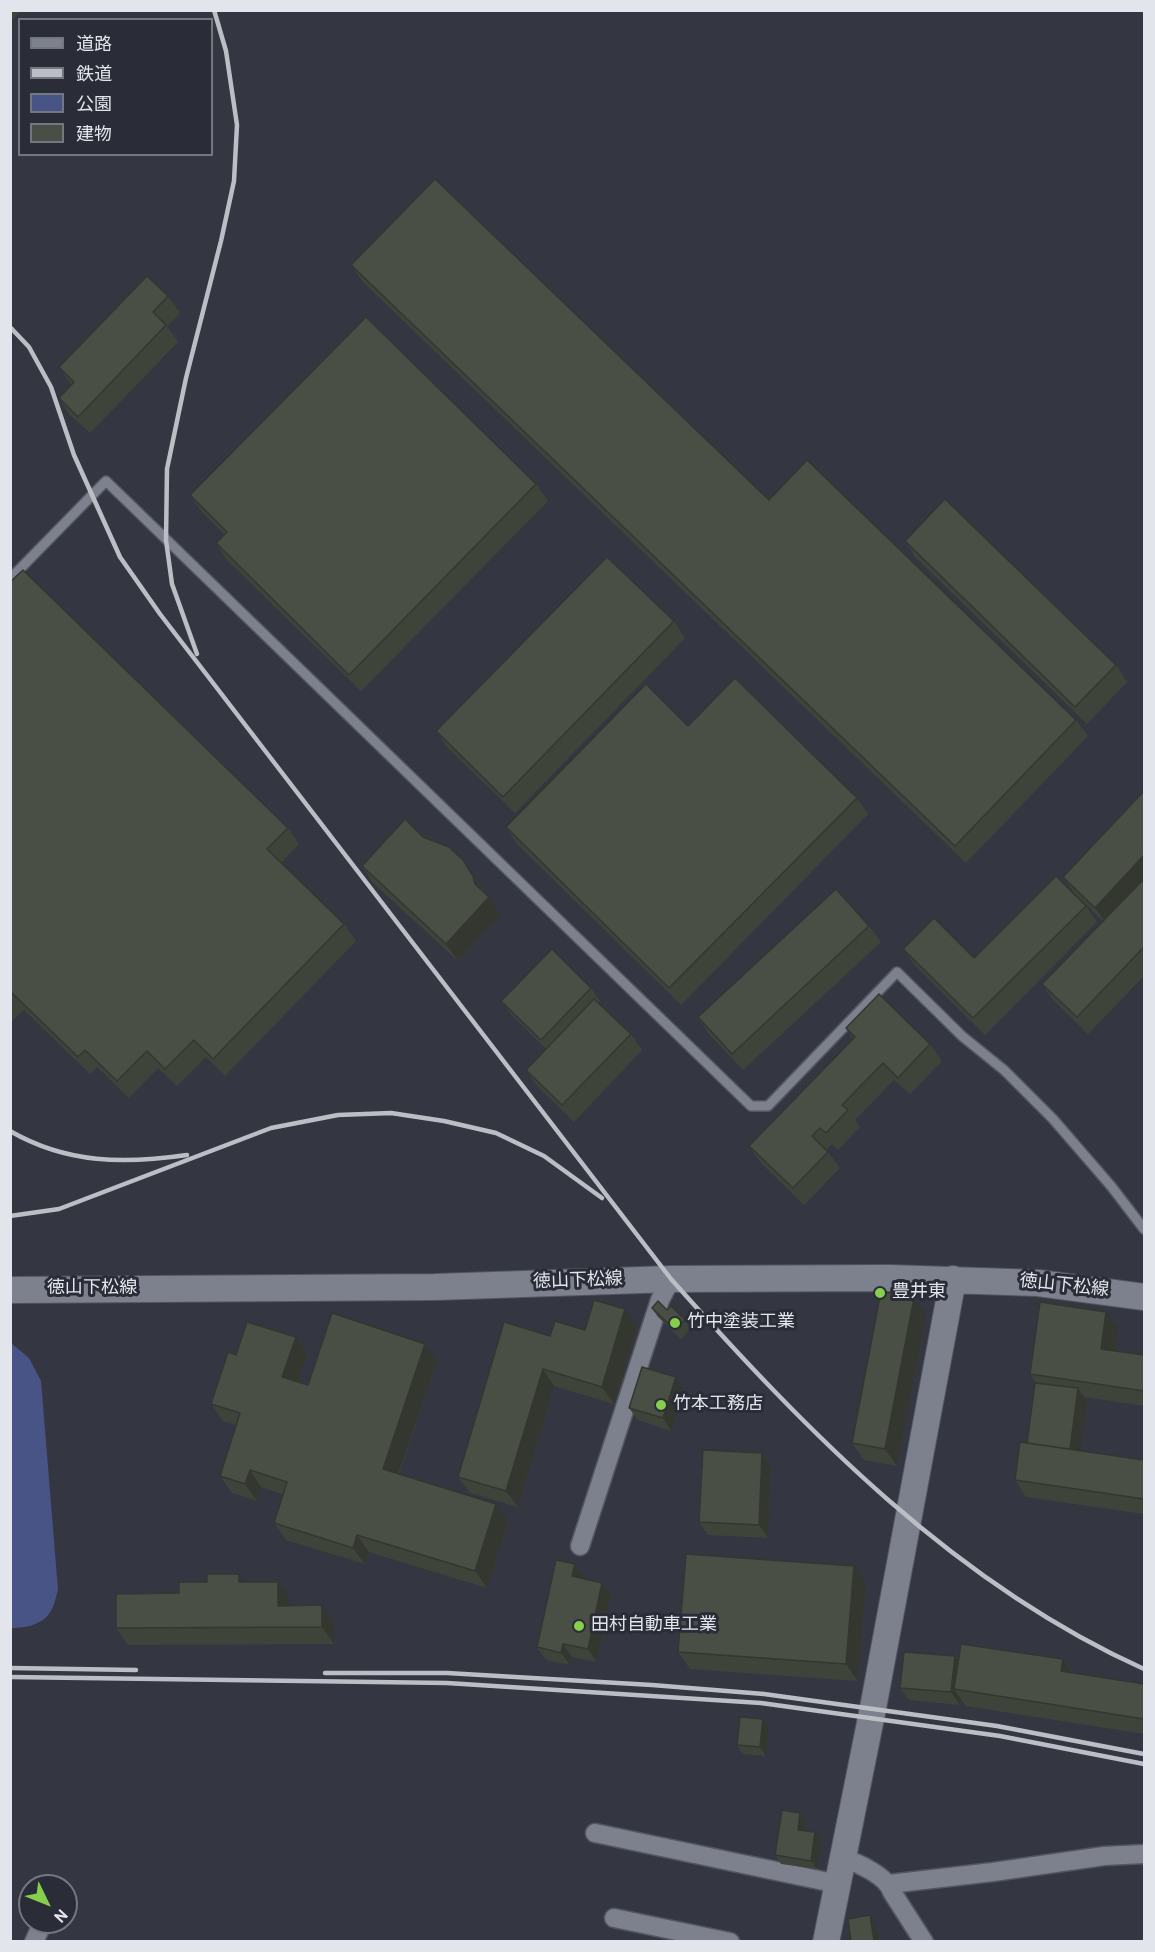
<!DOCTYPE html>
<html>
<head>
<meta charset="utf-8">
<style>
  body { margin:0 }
  #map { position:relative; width:1155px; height:1952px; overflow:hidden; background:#343742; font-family:Overpass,"Noto Sans JP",sans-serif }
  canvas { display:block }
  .frame { position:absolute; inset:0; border:12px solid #e3e5ec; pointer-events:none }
  .legend { position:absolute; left:18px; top:18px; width:195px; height:138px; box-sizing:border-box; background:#2a2d37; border:2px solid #74777f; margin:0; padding:8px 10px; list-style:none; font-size:18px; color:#e3e5ec }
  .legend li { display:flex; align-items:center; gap:12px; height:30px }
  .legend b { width:30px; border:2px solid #74777f }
  .north { position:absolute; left:18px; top:1874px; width:60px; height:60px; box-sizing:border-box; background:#2a2d37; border:2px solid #74777f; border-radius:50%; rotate:133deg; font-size:16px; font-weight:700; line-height:24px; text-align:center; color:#e3e5ec }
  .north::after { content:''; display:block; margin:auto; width:21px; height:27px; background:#85cf4c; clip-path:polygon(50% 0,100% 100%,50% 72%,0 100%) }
</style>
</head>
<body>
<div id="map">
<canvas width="1155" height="1952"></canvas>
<div class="frame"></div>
<ul class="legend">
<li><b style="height:8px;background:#7d818d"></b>道路</li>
<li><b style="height:8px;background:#bbbec5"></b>鉄道</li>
<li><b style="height:16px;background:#485485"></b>公園</li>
<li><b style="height:16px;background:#494f45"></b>建物</li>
</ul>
<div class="north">N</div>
</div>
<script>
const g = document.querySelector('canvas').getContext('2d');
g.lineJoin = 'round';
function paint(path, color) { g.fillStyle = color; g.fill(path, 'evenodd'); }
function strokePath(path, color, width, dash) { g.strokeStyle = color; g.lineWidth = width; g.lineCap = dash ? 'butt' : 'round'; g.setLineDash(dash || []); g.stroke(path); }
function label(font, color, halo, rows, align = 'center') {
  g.font = font + ' Overpass,"Noto Sans JP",sans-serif'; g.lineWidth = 6; g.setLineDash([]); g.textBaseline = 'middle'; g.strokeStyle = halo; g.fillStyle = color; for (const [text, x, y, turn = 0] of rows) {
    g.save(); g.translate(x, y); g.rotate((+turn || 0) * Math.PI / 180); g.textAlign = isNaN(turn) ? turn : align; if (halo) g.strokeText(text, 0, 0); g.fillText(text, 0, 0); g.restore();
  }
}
paint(new Path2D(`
  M11,1343L29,1358L41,1381L58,1590C56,1596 55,1603 52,1609C44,1625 26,1628 11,1628Z`), '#485485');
const lane = new Path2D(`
  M10,579L106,481L751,1106H768L897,972L962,1036L1004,1070L1053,1119L1111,1186L1144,1229`);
const street = new Path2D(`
  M580,1546L660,1300L671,1279
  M595,1833L838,1884
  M843,1858C858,1863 887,1876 892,1892L924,1942
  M889,1884L993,1872L1104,1856L1144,1854
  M614,1918L730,1942
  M34,1942L43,1922`);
const secondary = new Path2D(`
  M10,1290L435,1287L671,1279L889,1278L1038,1283L1144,1297
  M826,1942L873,1708L953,1279`);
strokePath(lane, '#54565f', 12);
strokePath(street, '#54565f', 21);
strokePath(secondary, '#54565f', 28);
strokePath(lane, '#7d818d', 9);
strokePath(street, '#7d818d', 18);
strokePath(secondary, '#7d818d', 26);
strokePath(new Path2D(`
  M10,327L29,347L51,387L74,455L120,557L160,614L671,1279C807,1432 955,1584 1144,1669
  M197,654L172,584L166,540L167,469L186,378L221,241L234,181L237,125L226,51L214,10
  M10,1131C67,1164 125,1164 187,1155
  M10,1216L59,1209L271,1128L338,1115L391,1113L444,1121L496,1133L544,1156L602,1198
  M10,1668L136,1670
  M325,1673H447L652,1685L764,1694L997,1726L1144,1754
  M10,1677L447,1683L761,1703L1000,1736L1144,1764`), '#bbbec5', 4.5);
paint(new Path2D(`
  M10,10H22L10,22Z
  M351,265L769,500L1076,720L1088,736L966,863L363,282Z
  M168,296L180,313L167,326L178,342L90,433L70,415L59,398L71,384L59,367Z
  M536,484L548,501L361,691L227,560L216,543L224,534L202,512L190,495Z
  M905,541L1116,665L1127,682L1087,724L916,558Z
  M10,582L288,828L299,844L281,863L344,924L356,941L225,1076L206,1057L177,1086L158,1068L129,1098L97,1067L90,1074L24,1010L10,1023Z
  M674,621L685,638L515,813L448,748L436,731Z
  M688,726L857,798L868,814L681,1005L517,844L506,827Z
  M1144,791V976L1088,1034L1054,1001L1042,984L1103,921L1075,894L1063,877Z
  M423,837L463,860L485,893L489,897L501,914L458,961L373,883L362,866Z
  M1086,906L1097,922L985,1035L915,965L903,949L974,958Z
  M869,926L881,942L743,1070L709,1034L698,1017Z
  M591,988L600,1001L598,1003L631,1034L642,1050L574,1122L538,1087L526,1070L546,1049L510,1013L501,1001Z
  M846,1028L930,1044L942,1061L910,1094L894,1080L855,1120L860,1127L838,1150L832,1144L826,1150L840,1168L804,1205L761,1163L749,1146L853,1039Z
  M652,1308L667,1310L685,1320L691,1328L681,1339L658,1317Z
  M1106,1312L1118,1328L1115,1351L1144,1355V1406L1084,1397L1087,1401L1080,1451L1144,1460V1514L1026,1497L1015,1480L1027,1443L1036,1383L1030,1374Z
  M926,1314L897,1466L864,1460L852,1443Z
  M637,1326L614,1404L554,1386L518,1507L470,1493L458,1477L550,1336L585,1330Z
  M296,1337L307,1354L298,1382L308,1385L425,1344L437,1361L399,1474L508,1521L487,1588L369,1552L365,1564L286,1540L274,1523L283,1494L261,1487L257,1501L232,1493L220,1476L236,1425L223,1421L211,1404L236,1355Z
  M684,1390L671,1431L638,1420L629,1408Z
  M762,1453L771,1466L768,1538L708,1535L699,1522Z
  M575,1564L584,1577V1579L611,1595L596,1662L572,1657L570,1665L546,1660L537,1647Z
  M854,1566L866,1583L858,1681L690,1669L678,1652Z
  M239,1574L244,1582H278L290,1598V1606L334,1622V1644L128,1645L116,1628L179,1593L207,1582Z
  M955,1656L958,1661L1063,1659L1073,1673L1144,1684V1734L966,1706L961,1699L960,1705L909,1700L900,1688Z
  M769,1727L766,1756L743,1754L737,1745Z
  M800,1813L806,1821L805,1831L815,1832L821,1841L817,1869L781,1864L775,1855Z`), '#3f443b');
paint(new Path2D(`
  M1144,855V884L1107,924L1095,908Z
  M463,860L484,893L489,897L501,914L458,961L446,944L475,884Z
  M914,1298L926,1314L897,1466L885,1449Z
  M625,1309L637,1326L614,1404L602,1387Z
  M1106,1312L1118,1328L1113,1366L1101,1349Z
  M296,1337L307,1354L294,1394L282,1377Z
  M425,1344L437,1361L394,1486L383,1469Z
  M543,1369L554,1386L518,1507L506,1491Z
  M676,1377L684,1390L671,1431L663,1418Z
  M1078,1388L1087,1401L1079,1462L1070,1449Z
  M762,1453L771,1466L768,1538L759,1525Z
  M250,1470L261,1487L257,1501L245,1484Z
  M496,1504L508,1521L487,1588L475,1571Z
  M357,1535L369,1552L365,1564L353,1548Z
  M575,1564L584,1577L581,1589L572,1576Z
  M854,1566L866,1583L858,1681L846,1664Z
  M239,1574L250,1591L239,1582Z
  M278,1582L290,1598V1622L278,1606Z
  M602,1583L611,1595L596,1662L588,1649Z
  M322,1605L334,1622V1644L322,1627Z
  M563,1644L572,1657L570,1665L561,1653Z
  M955,1656L964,1669L954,1689L961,1699L960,1705L951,1692Z
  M1063,1659L1074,1676L1061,1671Z
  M763,1719L769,1727L766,1756L760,1747Z
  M800,1813L806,1821L804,1838L798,1830Z
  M815,1832L821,1841L817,1869L811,1861Z
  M870,1915L876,1924L879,1941H874Z`), '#333730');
const building = new Path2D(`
  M435,179L769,500L807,460L1076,720L955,846L351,265Z
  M147,276L168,296L153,312L166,325L78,417L59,398L74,382L59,367Z
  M366,317L536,484L349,675L216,543L227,532L190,495Z
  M945,499L1116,665L1075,707L905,541Z
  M607,557L674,621L503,797L436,731Z
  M23,570L288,828L267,849L344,924L213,1059L194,1040L165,1069L147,1051L117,1081L85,1050L78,1057L12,993L10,994V582Z
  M735,678L857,798L669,988L506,827L646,684L688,726Z
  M1144,791V855L1095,908L1063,877Z
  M405,819L423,837L449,847L463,860L473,876L475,884L489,897L446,944L362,866Z
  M1056,876L1086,906L973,1018L903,949L934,918L974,958Z
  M1142,881L1144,883V947L1077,1017L1042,984Z
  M836,889L869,926L732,1054L698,1017Z
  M552,949L591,988L541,1040L501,1001Z
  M879,994L930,1044L898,1078L883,1063L842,1105L848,1110L826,1133L820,1128L812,1136L828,1152L793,1188L749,1146L855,1037L846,1028Z
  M594,999L631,1034L562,1105L526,1070Z
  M881,1291L914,1298L885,1449L852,1443Z
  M594,1300L625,1309L602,1387L543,1369L506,1491L458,1477L504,1322L550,1336L555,1321L585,1330Z
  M658,1301L667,1310L671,1306L685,1320L675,1330L652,1308Z
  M1040,1302L1106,1312L1101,1349L1144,1355V1391L1030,1374Z
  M332,1313L425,1344L383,1469L496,1504L475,1571L357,1535L353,1548L274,1523L287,1482L250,1470L245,1484L220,1476L240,1413L211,1404L228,1352L236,1355L247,1322L296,1337L282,1377L308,1385Z
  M642,1367L676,1377L663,1418L629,1408Z
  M1035,1383L1078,1388L1070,1449L1027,1443Z
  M1020,1442L1144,1460V1499L1015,1480Z
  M703,1450L762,1453L759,1525L699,1522Z
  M686,1554L854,1566L846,1664L678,1652Z
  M556,1560L575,1564L572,1576L602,1583L588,1649L563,1644L561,1653L537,1647Z
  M207,1574H239V1582H278V1606L322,1605V1627L116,1628V1594L179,1593V1582H207Z
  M961,1644L1063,1659L1061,1671L1144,1684V1719L954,1689Z
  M904,1652L955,1656L951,1692L900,1688Z
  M740,1717L763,1719L760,1747L737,1745Z
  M782,1810L800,1813L798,1830L815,1832L811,1861L775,1855Z
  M870,1915L874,1941H851L848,1919Z`);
paint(building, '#494f45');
strokePath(building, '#333730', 1.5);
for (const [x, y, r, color] of [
  [880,1293,6,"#85cf4c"],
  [675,1323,6,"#85cf4c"],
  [661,1405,6,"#85cf4c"],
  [579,1626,6,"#85cf4c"]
]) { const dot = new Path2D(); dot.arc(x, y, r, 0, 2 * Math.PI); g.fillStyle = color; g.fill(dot); strokePath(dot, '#2a2d37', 2); }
label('18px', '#e3e5ec', '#2a2d37', [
  ["徳山下松線",578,1282,-2],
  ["徳山下松線",1064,1287,6],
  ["徳山下松線",92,1289]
]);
label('18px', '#e3e5ec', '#2a2d37', [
  ["豊井東",892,1293],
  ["竹中塗装工業",687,1323],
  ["竹本工務店",673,1405],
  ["田村自動車工業",591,1626]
], 'left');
</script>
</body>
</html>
